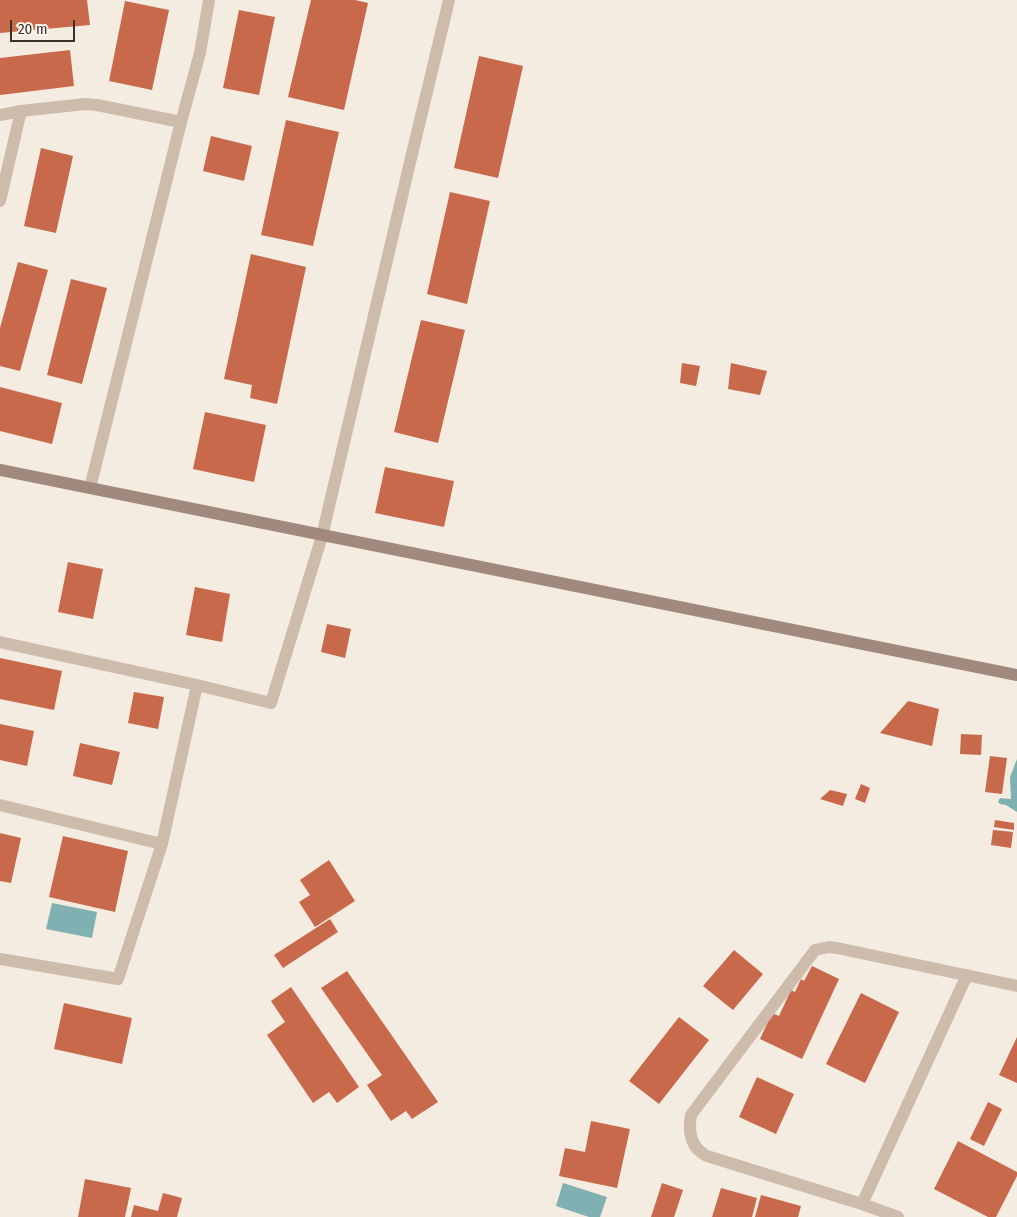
<!DOCTYPE html>
<html>
<head>
<meta charset="utf-8">
<style>
  body { margin:0 }
  #map { position:relative; width:1017px; height:1217px; overflow:hidden; background:#f4ebe1; font-family:"Fira Sans Condensed",sans-serif }
  canvas { display:block }
  .scale { position:absolute; left:10px; top:20px; width:65px; height:22px; box-sizing:border-box; border:2px solid #3b302b; border-top:0; padding-left:6px; font-size:15px; line-height:18px; white-space:nowrap; color:#3b302b; -webkit-text-stroke:4px #fbf5ee; paint-order:stroke }
</style>
</head>
<body>
<div id="map">
<canvas width="1017" height="1217"></canvas>
<div class="scale">20 m</div>
</div>
<script>
const g = document.querySelector('canvas').getContext('2d');
g.lineJoin = 'round';
function paint(path, color) { g.fillStyle = color; g.fill(path, 'evenodd'); }
function strokePath(path, color, width, dash) { g.strokeStyle = color; g.lineWidth = width; g.lineCap = dash ? 'butt' : 'round'; g.setLineDash(dash || []); g.stroke(path); }
paint(new Path2D(`
  M1017,759V812L1006,805L1000,804L998,802L1000,798L1011,799L1010,777Z
  M52,903L97,912L92,938L46,929Z
  M563,1183L607,1197L600,1217H589L556,1206Z`), '#7fb0b2');
paint(new Path2D(`
  M0,0H87L90,25L0,33Z
  M311,0H355L368,3L344,110L288,97Z
  M125,1L169,10L152,90L109,81Z
  M239,10L275,17L259,95L223,88Z
  M70,50L74,86L0,95V58Z
  M479,56L523,66L498,178L454,168Z
  M286,120L339,132L313,246L261,235Z
  M211,136L252,146L244,181L203,171Z
  M41,148L73,156L56,233L24,226Z
  M450,192L490,201L467,304L427,294Z
  M251,254L306,267L277,404L250,398L252,385L224,379Z
  M18,262L48,270L20,371L0,366V328Z
  M71,279L107,288L82,384L47,375Z
  M421,320L465,330L438,443L394,432Z
  M682,363L700,366L696,386L680,383Z
  M731,363L767,371L760,395L728,389Z
  M0,387L62,403L52,444L0,431Z
  M205,412L266,425L254,482L193,469Z
  M385,467L454,481L444,527L375,513Z
  M68,562L103,569L93,619L58,612Z
  M195,587L230,594L222,642L186,635Z
  M327,624L351,629L345,658L321,652Z
  M0,658L62,671L54,710L0,699Z
  M134,692L164,697L158,729L128,723Z
  M908,701L939,709L932,746L880,733Z
  M0,724L34,731L27,766L0,760Z
  M961,734L982,735L981,755L960,754Z
  M80,743L120,752L112,785L73,776Z
  M990,756L1007,758L1002,794L985,792Z
  M861,784L870,788L865,803L855,799Z
  M830,790L847,794L843,806L820,799Z
  M995,820L1014,823V830L994,827Z
  M993,830L1013,832L1011,848L991,845Z
  M0,833L21,838L11,883L0,881Z
  M63,836L128,851L115,912L49,897Z
  M329,860L355,901L315,927L299,902L310,895L300,880Z
  M330,919L338,932L283,968L274,955Z
  M734,950L763,974L733,1010L703,986Z
  M812,966L839,979L802,1059L760,1039L772,1013L779,1016L791,990L795,992L801,979L804,981Z
  M347,971L438,1102L412,1119L406,1111L391,1121L367,1085L382,1075L321,988Z
  M291,987L359,1087L337,1103L329,1092L313,1103L267,1035L285,1022L271,1001Z
  M861,993L899,1012L865,1083L826,1064Z
  M64,1003L132,1018L122,1064L54,1049Z
  M679,1017L709,1040L659,1104L629,1081Z
  M1017,1037V1083L999,1075Z
  M757,1077L794,1094L776,1134L739,1117Z
  M988,1102L1002,1109L984,1146L970,1139Z
  M591,1121L630,1129L617,1188L559,1176L565,1148L585,1152Z
  M958,1141L1017,1172V1176L996,1217H988L934,1189Z
  M85,1179L131,1188L125,1217H78Z
  M662,1183L683,1190L674,1217H651Z
  M721,1188L757,1198L752,1217H712Z
  M163,1193L182,1198L177,1217H131L134,1205L158,1211Z
  M761,1195L801,1206L798,1217H755Z`), '#c8694b');
strokePath(new Path2D(`
  M0,115L21,111L85,104L97,105L181,122
  M0,201L21,111
  M90,488L181,122L200,53L209,0
  M0,642L197,685L271,703L322,536L412,154L449,0
  M0,805L162,844
  M0,959L118,979L162,844L197,685
  M862,1204L967,975
  M898,1217L862,1204L707,1156C691,1148 688,1132 691,1115L815,950L829,947L837,948L1008,984L1017,986`), '#cdbbac', 12);
strokePath(new Path2D(`
  M0,470L1017,675`), '#a18a7d', 12);
</script>
</body>
</html>
